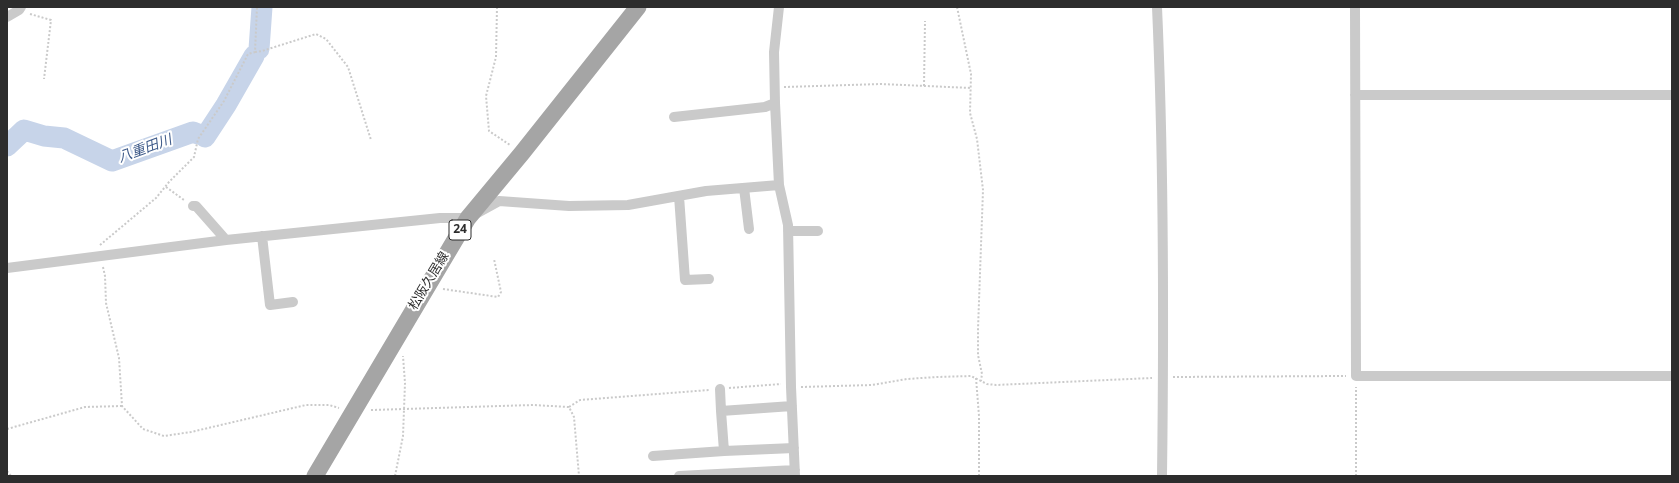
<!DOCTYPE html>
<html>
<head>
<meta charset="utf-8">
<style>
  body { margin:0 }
  #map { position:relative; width:1679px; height:483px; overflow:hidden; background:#fff; font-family:"Noto Sans",sans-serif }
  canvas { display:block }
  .frame { position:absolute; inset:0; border:8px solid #2d2d2d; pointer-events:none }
</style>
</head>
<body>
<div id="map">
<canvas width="1679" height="483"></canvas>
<div class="frame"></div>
</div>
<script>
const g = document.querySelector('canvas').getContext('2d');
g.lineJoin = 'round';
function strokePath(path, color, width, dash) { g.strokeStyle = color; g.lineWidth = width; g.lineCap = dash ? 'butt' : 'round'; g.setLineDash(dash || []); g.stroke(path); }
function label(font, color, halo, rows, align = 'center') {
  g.font = font + ' "Noto Sans","Noto Sans JP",sans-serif'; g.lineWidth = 4; g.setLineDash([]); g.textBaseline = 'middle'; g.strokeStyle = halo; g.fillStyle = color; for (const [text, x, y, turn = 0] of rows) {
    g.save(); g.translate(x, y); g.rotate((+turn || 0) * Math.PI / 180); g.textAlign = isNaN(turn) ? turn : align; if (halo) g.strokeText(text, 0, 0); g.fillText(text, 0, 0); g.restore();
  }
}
strokePath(new Path2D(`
  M259,49L262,7
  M205,137L226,105L254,56
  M7,146L24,130L44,136L64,138L112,161L193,132L198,134`), '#c7d4e9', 21);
strokePath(new Path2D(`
  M497,7L496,57L486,96L489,131L510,145
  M957,7L971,74L970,113L977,139L983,190L978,329V355L982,374L981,381
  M30,14L51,20L44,79
  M255,52L262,51L316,34L326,39L348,67L371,140
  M924,86L925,21
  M784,87L881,84L971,88
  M166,187L184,200
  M100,245L156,198L169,182L194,157L198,139L224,101L248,54L255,52L257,7
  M103,267L105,276L106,303L119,358L122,406L143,429L164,436L191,432L306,405H329L339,408
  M443,289L498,297L501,292L494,259
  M1173,377L1346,376
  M976,378L979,416V476
  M801,387L872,385L907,379L937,377L971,376L987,384L996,385L1152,378
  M729,388L781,384
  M569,407L580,400L709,390
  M371,410L533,405L569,407L574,417L579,476
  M7,429L85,407L122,406
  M7,471L11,476
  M395,476L403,436L405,383L403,356
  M1356,476V387`), '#cacaca', 2, [2, 2]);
strokePath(new Path2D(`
  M779,7L774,52L775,103L779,185L788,225L791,387L795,476
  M1157,7C1164,163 1164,320 1162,476
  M1355,7L1356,376H1672
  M7,17L19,10L21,7
  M1355,95H1672
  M674,117L765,107L775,103
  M744,188L749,229
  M679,196L685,280L709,279
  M193,206H196L226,240
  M788,231H818
  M262,236L270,305L293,302
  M7,268L226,240L440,218H468L499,201L569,206L628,205L706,191L779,185
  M720,389L721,411L792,406
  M721,411L724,451L794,448
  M653,456L724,451
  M679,476L795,470`), '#cacaca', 10);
strokePath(new Path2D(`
  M315,476L468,218L522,153L638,7`), '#a5a5a5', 17);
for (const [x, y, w] of [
  [460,230,22]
]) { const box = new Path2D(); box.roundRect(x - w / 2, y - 10, w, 20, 3); g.fillStyle = '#fff'; g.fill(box); strokePath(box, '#2d2d2d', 1); }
label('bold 12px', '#2d2d2d', null, [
  ["24",460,230]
]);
label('13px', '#2d2d2d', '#fff', [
  ["松阪久居線",429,281,-59]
]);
label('italic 14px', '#3f5b8a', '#fff', [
  ["八重田川",145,149,-20]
]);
</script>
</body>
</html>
